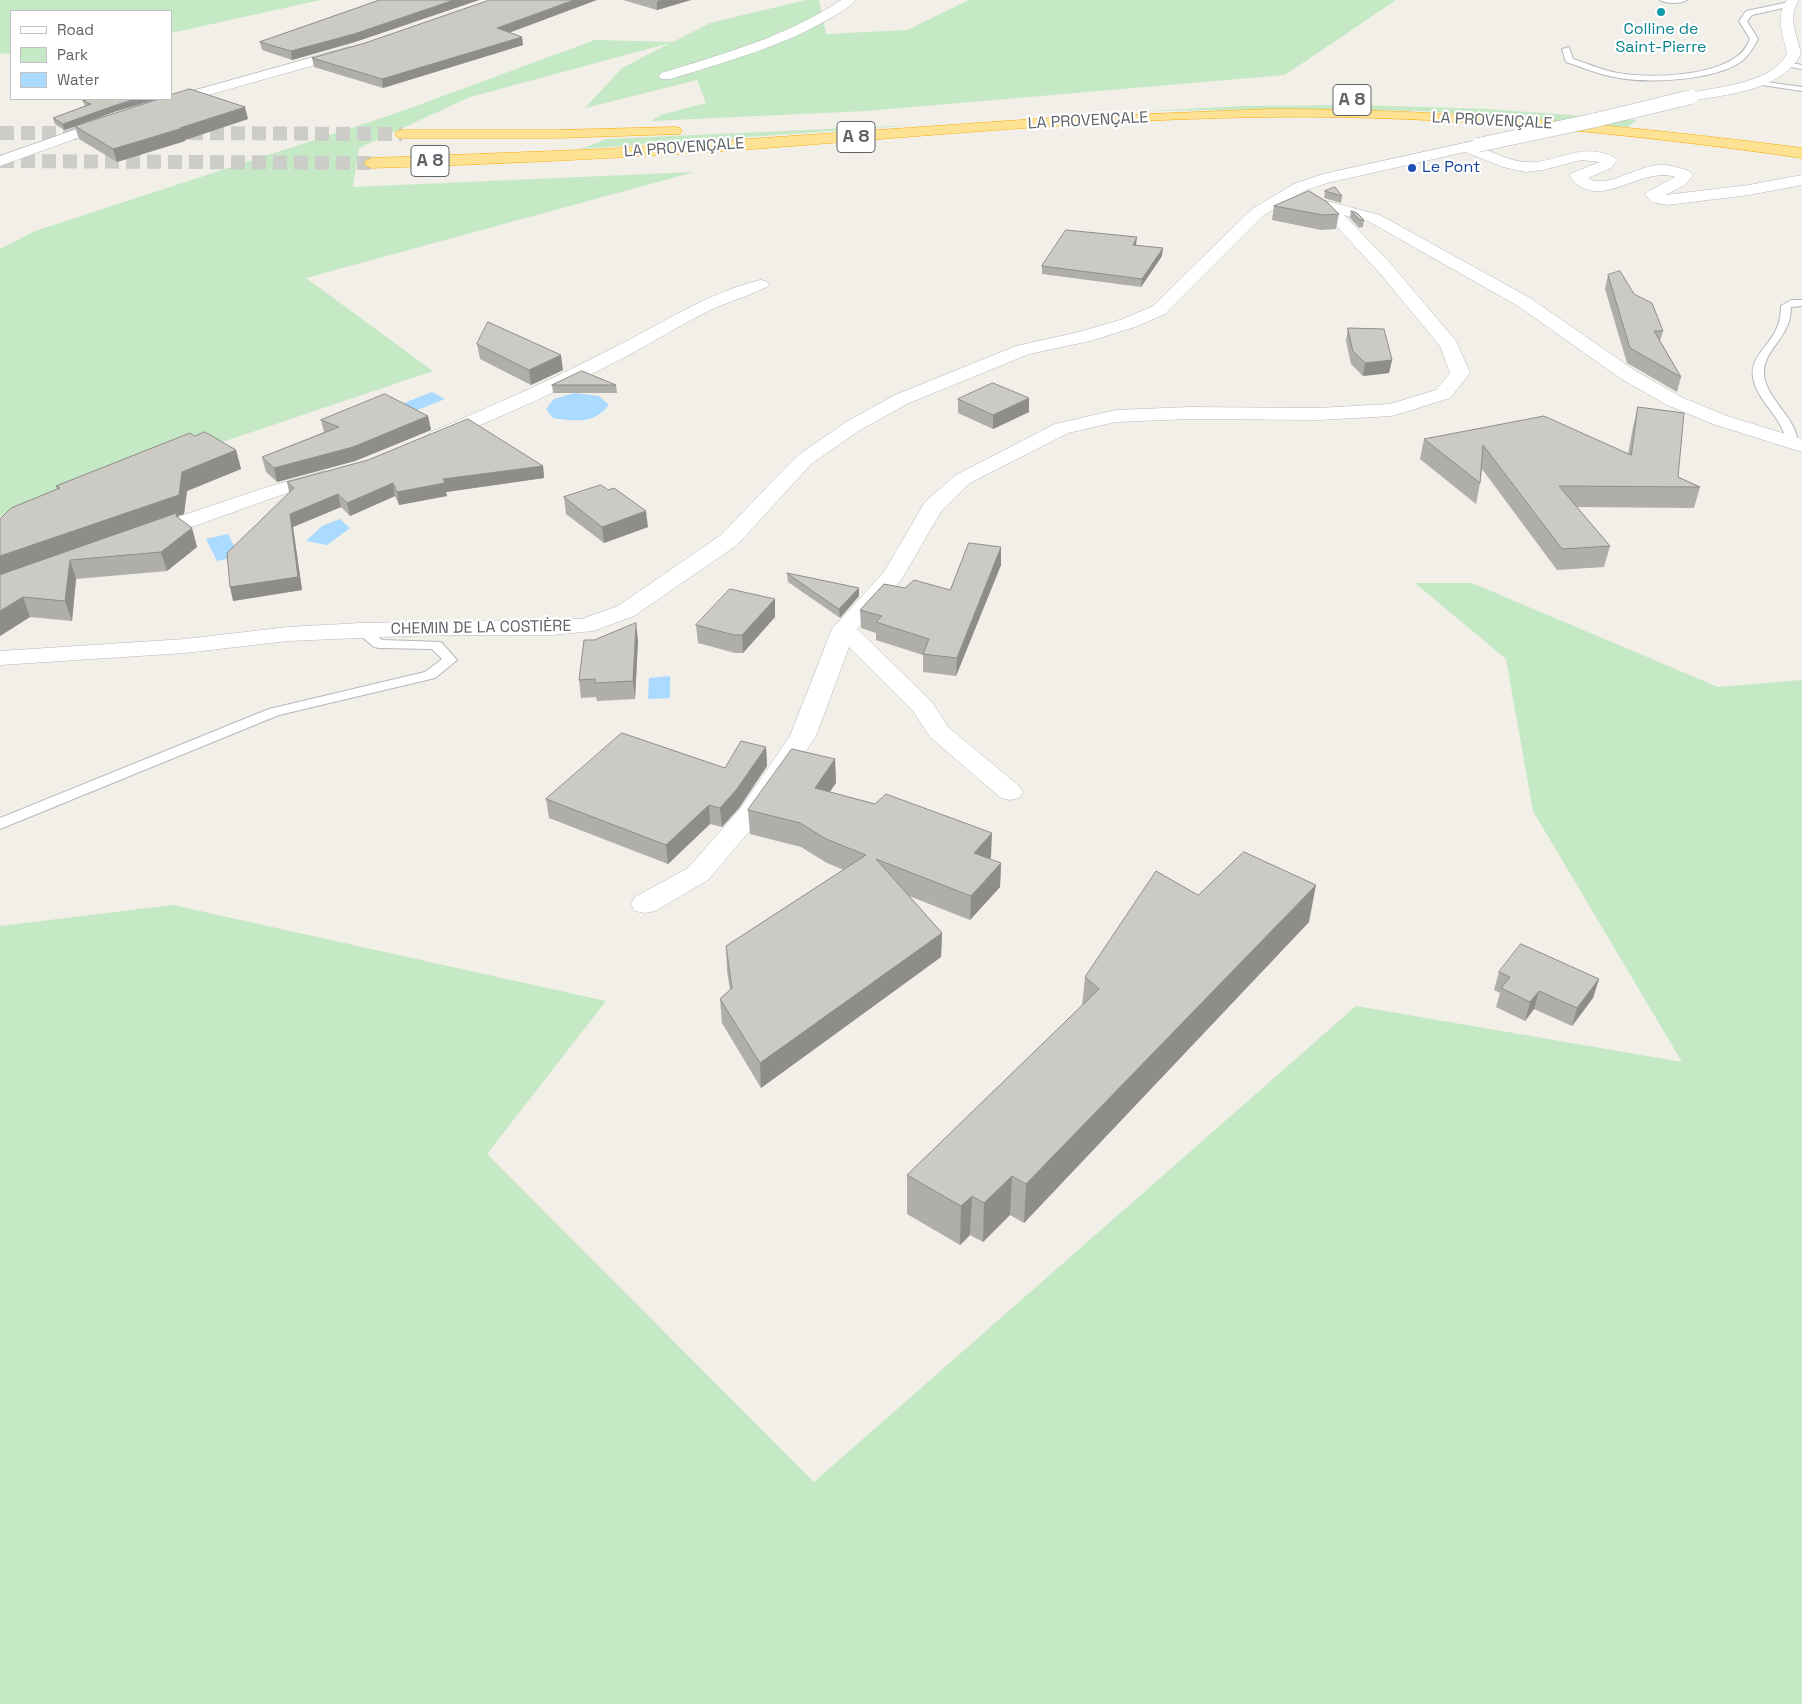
<!DOCTYPE html>
<html>
<head>
<meta charset="utf-8">
<style>
  body { margin:0 }
  #map { position:relative; width:1802px; height:1704px; overflow:hidden; background:#f1efe8; font-family:"Space Grotesk",sans-serif }
  canvas { display:block }
  .legend { position:absolute; left:10px; top:10px; width:162px; height:90px; box-sizing:border-box; background:#fff; border:1px solid #bfc1c3; margin:0; padding:6px 9px; list-style:none; font-size:15px; color:#5f6368 }
  .legend li { display:flex; align-items:center; gap:10px; height:25px }
  .legend b { width:25px; border:1px solid #bfc1c3 }
</style>
</head>
<body>
<div id="map">
<canvas width="1802" height="1704"></canvas>
<ul class="legend">
<li><b style="height:6px;background:#fff"></b>Road</li>
<li><b style="height:14px;background:#c5e8c5"></b>Park</li>
<li><b style="height:14px;background:#aadaff"></b>Water</li>
</ul>
</div>
<script>
const g = document.querySelector('canvas').getContext('2d');
g.lineJoin = 'round';
function paint(path, color) { g.fillStyle = color; g.fill(path, 'evenodd'); }
function strokePath(path, color, width, dash) { g.strokeStyle = color; g.lineWidth = width; g.lineCap = dash ? 'butt' : 'round'; g.setLineDash(dash || []); g.stroke(path); }
function label(font, color, halo, rows, align = 'center') {
  g.font = font + ' "Space Grotesk",sans-serif'; g.lineWidth = 4.5; g.setLineDash([]); g.textBaseline = 'middle'; g.strokeStyle = halo; g.fillStyle = color; for (const [text, x, y, turn = 0] of rows) {
    g.save(); g.translate(x, y); g.rotate((+turn || 0) * Math.PI / 180); g.textAlign = isNaN(turn) ? turn : align; if (halo) g.strokeText(text, 0, 0); g.fillText(text, 0, 0); g.restore();
  }
}
paint(new Path2D(`
  M0,0H321L171,33V11H11V55L6,53L0,54Z
  M806,0H819L826,34L907,30L969,0H1396L1285,75L866,111L651,121L661,115L706,103L697,80L585,108L622,68L670,43L470,97L359,148L353,187L694,172L306,278L433,371L0,517V249L35,231L394,114L595,40L673,42L710,23Z
  M1362,105L1487,109L1637,120L1627,127L1423,111L1282,109L1145,111L1245,106Z
  M916,125L580,149L607,139Z
  M1415,583H1472L1718,687L1802,680V1704H0V926L173,905L606,1001L487,1154L814,1482L1356,1006L1682,1062L1533,811L1506,659Z`), '#c5e8c5');
paint(new Path2D(`
  M432,392L445,399L412,412L399,405Z
  M575,393L599,396L609,405C593,425 576,421 553,418L546,409L554,399Z
  M340,519L350,528L327,545L306,541L322,526Z
  M228,534L239,556L217,561L206,539Z
  M670,676V698L648,699L649,678Z`), '#aadaff');
strokePath(new Path2D(`
  M0,133H103
  M168,133L402,134
  M0,161L372,163`), '#ccccc8', 14, [14, 7]);
const service = new Path2D(`
  M1660,0H1687C1681,4 1666,4 1660,0Z
  M1789,2H1792V6L1752,15L1747,21L1758,39C1754,47 1749,55 1742,61C1715,81 1646,84 1614,77C1597,74 1582,67 1566,62L1562,49L1569,47L1573,59C1586,63 1599,69 1613,72C1645,79 1709,77 1736,57C1743,53 1747,46 1750,39L1739,21L1746,11Z
  M1786,62L1802,65V69L1786,66Z
  M1752,80L1802,87V91L1755,84H1752Z
  M1791,300H1802V306L1791,307C1791,337 1766,347 1764,370C1762,397 1796,415 1798,443L1792,447L1786,443C1784,417 1757,403 1753,377C1750,359 1767,347 1775,332C1779,324 1781,316 1781,306Z
  M361,626L366,627L382,640L441,642L457,660L435,678L279,715L0,829V818L269,709L425,672L442,659L432,649L379,648L374,647L354,630Z`);
const minor = new Path2D(`
  M841,0H855C849,8 836,15 827,20C778,48 724,62 671,79H661L659,76L661,73C723,54 786,37 841,0Z
  M1787,0H1799C1787,18 1797,34 1801,54C1781,91 1728,94 1691,101L1686,100L1684,97L1686,94C1717,86 1770,85 1787,54C1784,35 1774,18 1787,0Z
  M1478,140L1483,142L1486,145L1482,148C1499,155 1517,164 1535,162C1566,159 1582,143 1614,157L1617,160L1611,168L1588,178C1602,189 1635,169 1652,166C1661,164 1670,165 1679,168C1685,169 1689,170 1693,175L1685,185L1665,195L1749,185L1802,175V185L1749,195L1667,205L1652,202L1645,195L1647,192L1675,177C1641,165 1597,215 1570,176L1572,173L1600,162L1581,160L1543,170L1526,172L1503,167L1465,152L1327,183L1306,190L1264,215L1165,314L1135,327L1090,341L1029,354L909,403L860,430L811,464L737,545L634,616L593,631L551,635H431L288,641L185,653L0,665V651L185,639L288,627L361,623L582,619L618,606L721,535L797,456L846,422L895,395L1016,346L1079,332L1123,319L1153,306L1252,209L1294,184L1323,174Z
  M1315,198L1380,215L1530,298L1634,370L1681,397L1727,416L1802,439V452L1713,424L1667,405L1620,378L1518,306L1368,221L1344,215L1390,263L1456,341L1470,373L1450,398L1392,416L1318,420L1190,419L1116,422L1068,433L970,483L942,510L901,580L857,629L932,702L948,727L1019,786L1023,792L1019,798L1010,800L1001,798L930,737L913,711L849,647L816,736L758,821L708,880L655,911L645,913L635,911L631,904L635,897L688,868L740,809L790,736L832,629L884,572L925,502L956,475L1055,424L1116,410L1190,407L1318,408L1390,404L1436,390L1450,373L1440,346L1378,271L1326,215L1309,206L1307,203L1309,200Z
  M760,280L766,281L769,285C765,290 720,305 710,310C682,324 655,341 627,356C568,387 507,414 445,440L438,442L431,440L428,436L431,432C493,406 555,378 615,347C663,323 707,293 760,280Z
  M325,471L332,473L335,477L332,481L281,495L158,539L150,541L142,539L139,534L142,529L267,487Z`);
const tertiary = new Path2D(`
  M349,47L356,51L354,54L169,106H159L157,103L159,100L171,99V97Z
  M111,117L116,118L118,121L116,124L0,166V156Z`);
const motorway = new Path2D(`
  M1271,109C1449,109 1625,125 1802,148V158C1626,133 1449,115 1271,117C1098,119 926,136 753,149C626,158 499,164 372,168L367,166L364,163L367,160L372,158L605,149L1050,118Z
  M675,127L680,128L682,131L680,134L557,138H402L397,137L395,134L397,131L402,130H557Z`);
strokePath(service, '#b5b8bc', 2);
strokePath(minor, '#b5b8bc', 1);
strokePath(tertiary, '#b5b8bc', 1);
strokePath(motorway, '#f9ab00', 1);
paint(service, '#fff');
paint(minor, '#fff');
paint(tertiary, '#fff');
paint(motorway, '#fde293');
const minorBridge = new Path2D(`
  M1478,145L1596,120L1691,97`);
strokePath(minorBridge, '#b5b8bc', 15, []);
strokePath(minorBridge, '#fff', 14);
paint(new Path2D(`
  M380,0H479L355,42L292,60L262,50L260,42Z
  M623,0H691L657,10Z
  M509,32L522,37L523,45L383,88L314,67L312,58Z
  M83,101L114,112L81,124L248,119L185,140V141L117,162L79,139L75,127L64,130L55,124L53,118L85,106Z
  M1325,191L1342,196L1341,203L1324,198Z
  M1274,206L1339,214L1336,229L1321,230L1272,220Z
  M1351,211L1364,220L1363,227L1359,228L1350,218Z
  M1136,245L1162,256L1141,287L1042,274V266Z
  M1608,275L1634,294L1663,331L1660,341L1681,377L1677,392L1627,363L1605,289Z
  M1348,328L1392,360L1389,373L1363,376L1351,364L1346,341Z
  M477,344L563,370L531,385L480,359Z
  M552,385H616L617,393H553Z
  M958,399L1029,412L993,429L958,413Z
  M1638,407L1678,477L1700,487L1694,508L1577,507L1610,546L1604,567L1557,570L1482,469L1480,483L1476,504L1420,459L1424,439L1628,454L1633,427Z
  M428,416L431,430L355,461L277,482L266,472L262,457L324,432L321,420Z
  M194,436L236,450L241,469L187,491L184,514L178,516V518L192,528L197,547L167,571L76,579L72,621L30,617L0,636V519L57,490L56,486Z
  M543,466L544,478L446,492L447,496L399,505L395,496L350,516L341,507L293,527L302,590L233,601L289,492L287,482Z
  M608,490L648,527L604,543L566,514L564,497Z
  M1001,547V565L956,676L923,672V655L876,640V633L861,628L860,610L905,588L950,590Z
  M787,573L859,588V596L840,618L788,582Z
  M775,599V617L743,653H735L698,643L696,625Z
  M638,640L635,699L597,701L596,697L581,698L579,680Z
  M766,747L767,766L739,808L722,827L710,824L668,864L549,818L546,799L725,768Z
  M835,759L836,783L829,792L991,857L990,859L1001,863L1000,887L970,920L909,896L942,933L941,957L761,1088L722,1023L720,999L730,990L727,971L726,946L844,870L827,863L801,847L750,834L748,810Z
  M1198,895L1309,922L1024,1223L1010,1215L983,1242L970,1235L960,1245L907,1214V1175L1082,1006L1085,977Z
  M1499,972L1599,979L1593,998L1572,1026L1534,1009L1525,1021L1496,1007L1500,993L1494,990Z`), '#afaea9');
paint(new Path2D(`
  M454,0H479L355,42L292,60L291,51Z
  M574,0H597L498,37L497,28Z
  M662,0H691L657,10V1Z
  M522,37L523,45L383,88L382,79Z
  M135,99H158L114,112L64,130L63,124L113,106Z
  M245,107L248,119L185,140V141L117,162L113,149Z
  M1137,237L1136,245L1133,252V245Z
  M1163,248L1162,256L1141,287L1142,279Z
  M561,355L563,370L531,385L529,370Z
  M1392,360L1389,373L1363,376L1365,363Z
  M1029,398V412L993,429V415Z
  M428,416L431,430L355,461L277,482L274,468Z
  M236,450L241,469L187,491L184,514L178,516L182,532L176,517L0,578V556L182,472Z
  M543,466L544,478L446,492L447,496L399,505L397,492L443,479Z
  M393,483L395,496L350,516L347,503Z
  M338,494L341,507L293,527L302,590L233,601L230,587L290,514Z
  M646,511L648,527L604,543L602,527Z
  M192,528L197,547L167,571L161,552Z
  M1001,547V565L956,676L957,658Z
  M70,560L76,579L72,621L65,601Z
  M859,588V596L840,618L839,609Z
  M23,597L30,617L0,636V611Z
  M775,599V617L743,653L742,635Z
  M636,623L638,640L635,699L633,681Z
  M766,747L767,766L739,808L722,827L720,808Z
  M835,759L836,783L816,812L815,788Z
  M709,805L710,824L668,864L666,845Z
  M992,833L991,857L974,876V853Z
  M1001,863L1000,887L970,920L971,896Z
  M1316,885L1309,922L1024,1223L1026,1184Z
  M942,933L941,957L761,1088L760,1063Z
  M1599,979L1593,998L1572,1026L1577,1008Z
  M1539,991L1534,1009L1525,1021L1530,1002Z
  M1012,1176L1010,1215L983,1242L984,1203Z
  M972,1196L970,1235L960,1245L961,1206Z`), '#8f8d8a');
const building = new Path2D(`
  M380,0H454L354,34L291,51L260,42Z
  M490,0H574L497,28L522,37L382,79L312,58L365,43Z
  M190,89L245,107L180,128H183L113,149L75,126L159,99H171V95Z
  M90,99H135L113,106L63,124L53,118L91,104L83,101Z
  M1335,187L1342,196L1325,191Z
  M1309,191L1327,202L1339,214L1323,215L1274,206Z
  M1351,211L1357,213L1364,220H1360Z
  M1066,230L1137,237L1133,245L1163,248L1142,279L1042,266Z
  M1620,271L1634,294L1652,303L1663,331H1654L1681,377L1630,348L1608,275Z
  M488,322L561,355L529,370L477,344Z
  M1348,328L1384,329L1392,360L1365,363L1353,351Z
  M582,371L616,385H552Z
  M993,383L1029,398L993,415L958,399Z
  M385,394L428,416L353,447L274,468L262,457L339,427L321,420Z
  M1638,407L1684,413L1678,477L1700,487L1559,486L1610,546L1562,549L1483,445L1480,483L1424,439L1544,416L1631,455Z
  M468,419L543,466L443,479L445,483L397,492L393,483L347,503L338,494L290,514L298,577L230,587L227,553L294,488L287,482L368,460Z
  M205,432L236,450L182,472L179,495L0,556V519L11,508L60,488L56,486L190,433L194,436Z
  M601,485L608,490L614,488L646,511L602,527L564,497Z
  M177,513L176,516L192,528L161,552L70,560L65,601L23,597L0,611V575Z
  M969,543L1001,547L957,658L923,654L929,639L876,622L882,616L860,610L884,584L905,588L914,580L950,590Z
  M787,573L859,588L839,609Z
  M730,589L775,599L742,635H734L696,625Z
  M636,623L633,681L595,683V679L579,680L584,640H594Z
  M622,733L725,768L741,741L766,747L737,789L720,808L709,805L666,845L546,799Z
  M792,749L835,759L815,788L875,804L886,794L992,833L974,853L1001,863L971,896L876,859L942,933L760,1063L720,999L732,988L726,946L866,855L826,839L800,823L748,810Z
  M1244,852L1316,885L1026,1184L1012,1176L984,1203L972,1196L961,1206L907,1175L1099,989L1085,977L1156,871L1198,895Z
  M1521,944L1599,979L1577,1008L1539,991L1530,1002L1501,988L1510,977L1499,972Z`);
paint(building, '#cccac5');
strokePath(building, '#8f8d8a', 1);
for (const [x, y, r, color] of [
  [1661,12,5,"#0f9aa8"],
  [1412,168,5,"#1a4fb4"]
]) { const dot = new Path2D(); dot.arc(x, y, r, 0, 2 * Math.PI); g.fillStyle = color; g.fill(dot); strokePath(dot, '#fff', 2); }
label('16px', '#0d838f', '#fff', [
  ["Colline de",1661,30],
  ["Saint-Pierre",1661,48]
]);
label('16px', '#5f6368', '#fff', [
  ["LA PROVENÇALE",1088,121,-3],
  ["LA PROVENÇALE",1492,121,3],
  ["LA PROVENÇALE",684,148,-4],
  ["CHEMIN DE LA COSTIÈRE",481,628,-1]
]);
label('16px', '#164399', '#fff', [
  ["Le Pont",1422,168]
], 'left');
for (const [x, y, w] of [
  [1352,100,38],
  [856,137,38],
  [430,161,38]
]) { const box = new Path2D(); box.roundRect(x - w / 2, y - 15.5, w, 31, 4); g.fillStyle = '#fff'; g.fill(box); strokePath(box, '#5f6368', 1); }
label('bold 18px', '#5f6368', null, [
  ["A 8",1352,100],
  ["A 8",856,137],
  ["A 8",430,161]
]);
</script>
</body>
</html>
